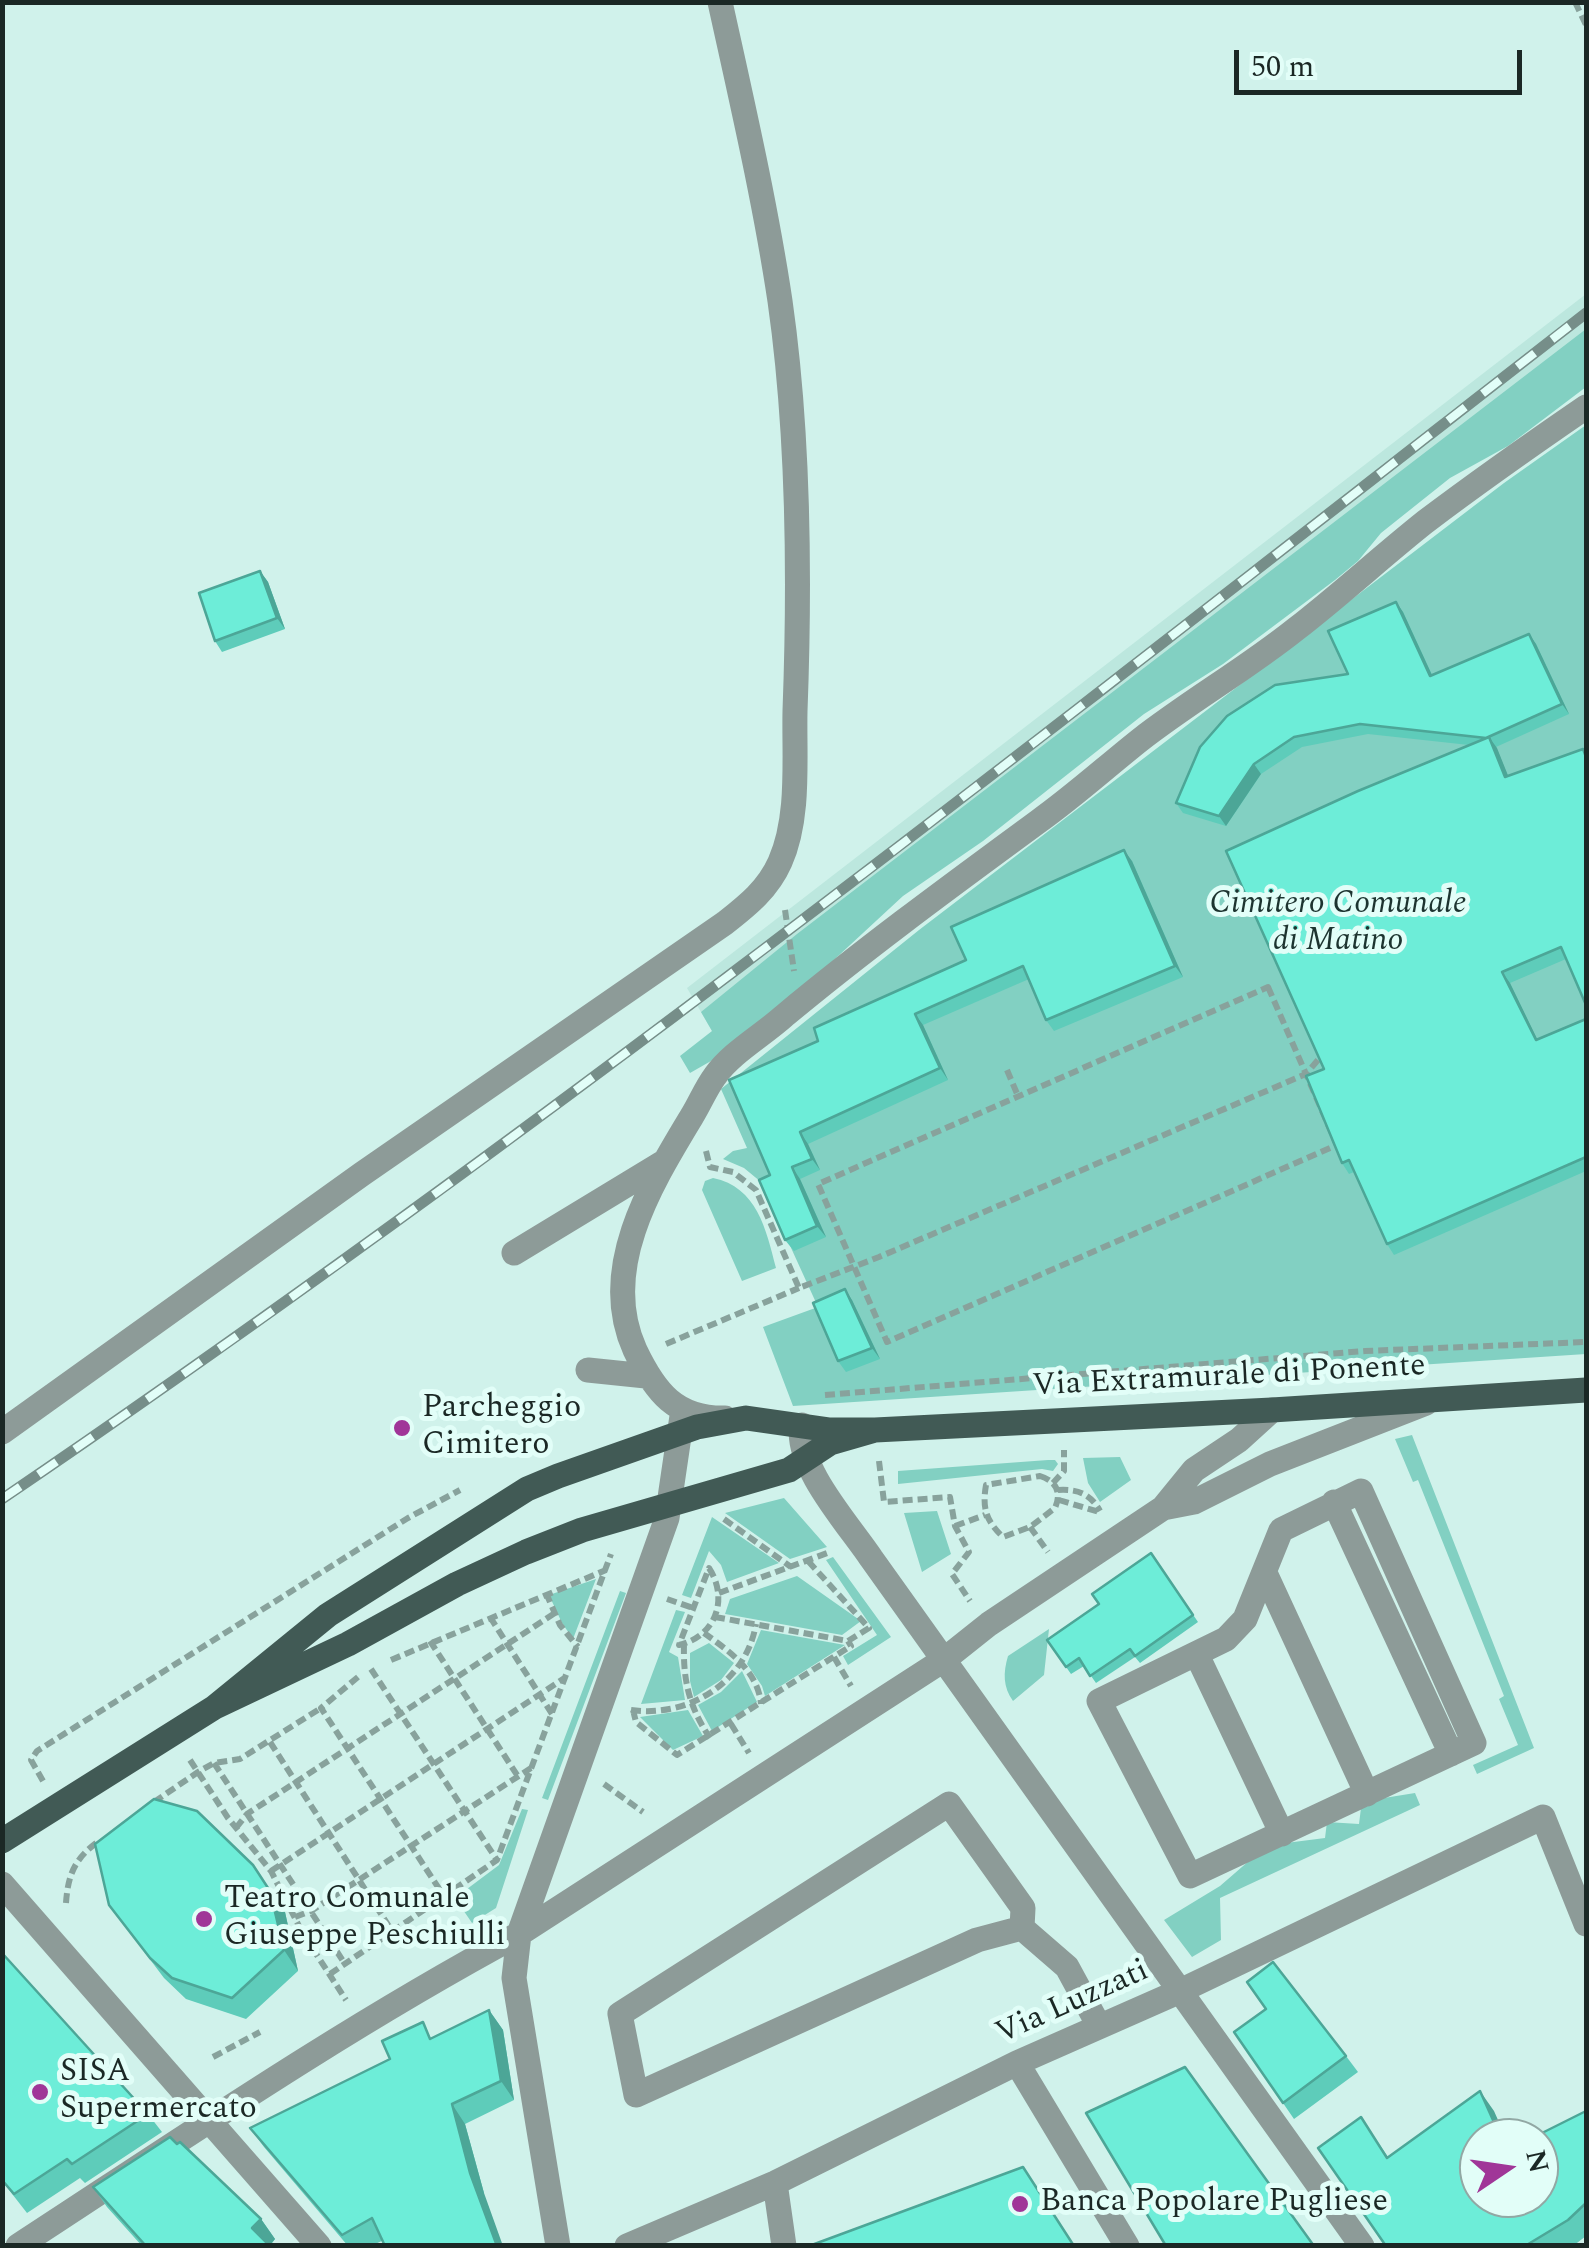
<!DOCTYPE html>
<html>
<head>
<meta charset="utf-8">
<style>
  body { margin:0 }
  #map { position:relative; width:1589px; height:2248px; overflow:hidden; background:#d0f2eb; font-family:Spectral,serif }
  canvas { display:block }
  .frame { position:absolute; inset:0; border:5px solid #1b2825; pointer-events:none }
  .north { position:absolute; left:1459px; top:2118px; width:100px; height:100px; box-sizing:border-box; background:#e2fef8; border:2px solid #92a8a4; border-radius:50%; rotate:77deg; font-size:28px; font-weight:700; line-height:40px; text-align:center; color:#1b2825 }
  .north::after { content:''; display:block; margin:auto; width:35px; height:45px; background:#a03698; clip-path:polygon(50% 0,100% 100%,50% 72%,0 100%) }
  .scale { position:absolute; left:1234px; top:50px; width:288px; height:45px; box-sizing:border-box; border:5px solid #1b2825; border-top:0; padding-left:12px; font-size:30px; line-height:35px; white-space:nowrap; color:#1b2825; -webkit-text-stroke:8px #e2fef8; paint-order:stroke }
</style>
</head>
<body>
<div id="map">
<canvas width="1589" height="2248"></canvas>
<div class="frame"></div>
<div class="north">N</div>
<div class="scale">50 m</div>
</div>
<script>
const g = document.querySelector('canvas').getContext('2d');
g.lineJoin = 'round';
function paint(path, color) { g.fillStyle = color; g.fill(path, 'evenodd'); }
function strokePath(path, color, width, dash) { g.strokeStyle = color; g.lineWidth = width; g.lineCap = dash ? 'butt' : 'round'; g.setLineDash(dash || []); g.stroke(path); }
function label(font, color, halo, rows, align = 'center') {
  g.font = font + ' Spectral,serif'; g.lineWidth = 10; g.setLineDash([]); g.textBaseline = 'middle'; g.strokeStyle = halo; g.fillStyle = color; for (const [text, x, y, turn = 0] of rows) {
    g.save(); g.translate(x, y); g.rotate((+turn || 0) * Math.PI / 180); g.textAlign = isNaN(turn) ? turn : align; if (halo) g.strokeText(text, 0, 0); g.fillText(text, 0, 0); g.restore();
  }
}
paint(new Path2D(`
  M1586,294V355L712,1031L687,988Z`), '#bce7de');
paint(new Path2D(`
  M1586,329V387L1508,446L1450,478L1381,533L1358,561L1335,580L1223,664L1144,714L983,841L903,896L809,983L725,1053L690,1073L680,1056L712,1031L701,1012L797,934Z
  M1586,425V1354L793,1406L763,1327L818,1307L761,1182L744,1168L723,1159L733,1151L747,1148L721,1089L919,930L1504,483Z
  M713,1178C757,1187 766,1229 776,1268L742,1281L702,1190L705,1181Z
  M1412,1435L1534,1748L1477,1774L1473,1765L1518,1745L1499,1699L1504,1696L1418,1480L1413,1482L1395,1439Z
  M1120,1457L1131,1480L1100,1502L1088,1483L1083,1458Z
  M1048,1460H1055L1058,1464L1053,1471L1042,1469L898,1484V1471Z
  M784,1498L827,1547L790,1559L725,1513Z
  M937,1511L951,1554L922,1572L904,1513Z
  M712,1517L779,1563L727,1582L721,1565L709,1551L691,1598L682,1595Z
  M833,1557L891,1637L848,1665L843,1656L877,1635L826,1560Z
  M797,1576L861,1621L842,1635L725,1614L730,1599Z
  M596,1579L573,1639L562,1623L549,1595Z
  M620,1591L626,1593L548,1800L542,1798Z
  M676,1610L685,1612L669,1652L678,1657L685,1700L641,1704Z
  M1049,1629L1044,1675L1013,1701C1003,1687 1003,1673 1008,1656Z
  M761,1630L845,1645L765,1696L762,1686L747,1664Z
  M709,1643L734,1663L721,1680L694,1697L690,1681V1653Z
  M742,1671L757,1702L712,1731L698,1705L721,1692Z
  M688,1710L703,1736L673,1750L640,1717Z
  M1415,1793L1420,1805L1220,1898L1221,1940L1192,1957L1164,1920L1220,1886L1250,1860L1286,1843L1325,1838L1327,1822L1359,1824L1361,1808L1384,1798Z
  M522,1809L528,1810L496,1908L472,1923L455,1898L499,1865Z`), '#82d0c2');
strokePath(new Path2D(`
  M1575,2L1586,25
  M785,910L794,971
  M1268,987L1337,1145L887,1342L818,1184Z
  M1007,1070L1018,1096
  M706,1151L710,1167L733,1172L756,1190L799,1288L879,1257L1306,1074L1323,1054
  M666,1344L799,1288
  M825,1395L1365,1351L1586,1342
  M879,1461L884,1502L950,1497L955,1526L969,1552L952,1574L970,1601
  M1040,1476C1056,1481 1062,1492 1055,1508L1030,1527L1003,1537C986,1521 982,1508 986,1485Z
  M1053,1483L1064,1471V1450
  M1058,1490C1077,1489 1090,1493 1100,1511
  M1059,1500L1099,1512
  M724,1519L791,1567
  M955,1526L985,1515
  M1030,1527L1048,1552
  M709,1568C729,1599 716,1636 679,1645Z
  M546,1593L560,1625L578,1647
  M719,1593L830,1552
  M667,1599L693,1608
  M490,1617L552,1714
  M715,1617L848,1641L869,1628L808,1561
  M704,1633C729,1651 758,1671 761,1704
  M430,1641L519,1778
  M684,1644C683,1680 689,1707 710,1738
  M834,1657L851,1686
  M391,1660L606,1570
  M371,1669L497,1860
  M358,1677L321,1708L451,1907
  M631,1710C688,1718 746,1683 756,1624
  M633,1710L636,1722L677,1755L851,1646L848,1641
  M731,1724L749,1753
  M270,1742L392,1931
  M190,1760L228,1818L271,1871L302,1932L346,2000
  M214,1763L345,1964
  M43,1781L31,1760L37,1751L408,1518L460,1490
  M604,1784L643,1812
  M154,1802L198,1772L214,1763L240,1759L321,1708
  M236,1828L247,1814L555,1613
  M271,1871L566,1677
  M66,1903C68,1874 75,1858 99,1841
  M295,1917L311,1911L531,1768
  M330,1974L497,1860L611,1554
  M213,2057L260,2032`), '#88a29c', 6, [10, 5]);
strokePath(new Path2D(`
  M514,1253L664,1162
  M588,1370L646,1376
  M725,1418C676,1419 655,1392 635,1350C598,1269 651,1184 692,1116C700,1103 706,1088 715,1076C731,1053 763,1035 784,1016C867,947 952,885 1039,821C1074,796 1106,767 1140,740C1190,701 1246,669 1296,629C1340,595 1381,557 1425,522C1478,482 1532,444 1586,407
  M802,1425C794,1465 849,1525 871,1558L1362,2246
  M2,1432L362,1174L725,923C748,905 768,889 780,862C800,817 794,759 795,711C800,578 799,434 780,301C765,201 742,102 720,2
  M1361,1491L1474,1743L1190,1876L1099,1701L1226,1639L1245,1619L1281,1530Z
  M1334,1502L1451,1754
  M1163,1508L1194,1502L1270,1464L1426,1403
  M1265,1573L1367,1794
  M1197,1655L1282,1834
  M2,1884L319,2246
  M1022,1928L1023,1908L949,1804L620,2014L636,2095L977,1940L1022,1928L1067,1967L1099,2026
  M1017,2063L1127,2246
  M775,2183L784,2246
  M18,2246C182,2139 346,2027 519,1934L945,1659L989,1624L1163,1508L1194,1470L1239,1440L1272,1410
  M558,2246L514,1978L519,1934L667,1518L682,1416
  M627,2246L775,2183L1017,2063L1178,1992L1543,1817L1586,1924`), '#8d9b98', 25);
strokePath(new Path2D(`
  M875,1430L830,1443L789,1470L582,1530L526,1552L457,1584L348,1644L215,1707L328,1615L527,1489L558,1476L697,1427L746,1418L830,1430H875L1272,1410L1586,1390
  M2,1841L215,1707`), '#415a55', 25);
const rail = new Path2D(`
  M2,1499C548,1128 1066,718 1586,313`);
strokePath(rail, '#768e89', 11);
strokePath(rail, '#e2fef8', 8, [22]);
paint(new Path2D(`
  M260,571L268,582L285,629L222,652L215,641Z
  M1396,602L1403,612L1432,675L1529,634L1536,644L1569,714L1496,747L1508,776L1566,959L1510,983L1537,1040L1586,1019V1171L1394,1255L1387,1244L1354,1172L1349,1174L1342,1163L1324,1069L1469,745L1368,734L1302,747L1261,774L1226,826L1183,813L1176,803L1348,674Z
  M1132,861L1183,977L1054,1031L1046,1020L1029,979L923,1025L948,1080L808,1144L820,1170L800,1179L826,1237L794,1251L785,1240L770,1175L818,1041L966,960Z
  M852,1300L880,1359L846,1372L838,1361Z
  M1151,1553L1198,1622L1140,1663L1135,1657L1096,1683L1084,1666L1071,1674L1047,1640L1099,1604Z
  M109,1905L285,1912L298,1971L246,2019L186,1999L164,1978Z
  M2,1953L148,2114L162,2132L85,2183L80,2178L27,2213L2,2181Z
  M489,2010L503,2030L514,2100L465,2124L484,2193L371,2246H348L264,2147L250,2128Z
  M1234,2032L1346,2056L1358,2072L1294,2119Z
  M1494,2111L1479,2198L1586,2111V2236L1573,2246H1386L1375,2138L1388,2157Z
  M93,2187L261,2219L275,2239L270,2246H142L107,2207Z`), '#5eccba');
paint(new Path2D(`
  M260,571L268,582L285,629L277,618Z
  M1396,602L1403,612L1437,686L1430,676Z
  M1529,634L1536,644L1569,714L1562,704Z
  M1489,737L1497,748L1513,788L1505,777Z
  M1254,764L1261,774L1226,826L1219,816Z
  M1124,850L1132,861L1183,977L1175,966Z
  M1502,972L1510,983L1543,1051L1536,1040Z
  M915,1014L923,1025L948,1080L940,1068Z
  M800,1132L808,1144L820,1170L812,1159Z
  M792,1167L800,1179L826,1237L817,1226Z
  M845,1289L852,1300L880,1359L872,1348Z
  M253,1865L285,1912L298,1971L284,1950Z
  M489,2010L503,2030L514,2100L501,2081Z
  M1480,2091L1494,2111L1506,2138H1501Z
  M452,2104L465,2124L484,2193L503,2246H497L470,2173Z
  M261,2219L275,2239L269,2246L252,2228Z`), '#4ca697');
const building = new Path2D(`
  M260,571L277,618L215,641L199,593Z
  M1396,602L1430,676L1529,634L1562,704L1486,738L1360,724L1294,737L1254,764L1219,816L1176,803L1200,747L1227,716L1275,685L1348,674L1328,631Z
  M1489,737L1505,777L1583,749L1586,757V1005L1561,947L1502,972L1536,1040L1586,1019V1157L1387,1244L1349,1160L1342,1163L1306,1076L1324,1069L1226,851L1358,791Z
  M1124,850L1175,966L1046,1020L1023,966L915,1014L940,1068L800,1132L812,1159L792,1167L817,1226L785,1240L759,1180L770,1175L729,1080L818,1041L814,1028L966,960L951,927Z
  M845,1289L872,1348L838,1361L813,1303Z
  M1151,1553L1193,1615L1135,1656L1130,1649L1090,1676L1079,1658L1066,1667L1047,1640L1099,1604L1092,1594Z
  M154,1799L197,1811L253,1865L270,1891L284,1950L232,1998L172,1978L150,1958L109,1905L95,1844Z
  M2,1953L148,2114L72,2164L67,2159L14,2194L2,2180Z
  M1273,1962L1346,2056L1283,2103L1234,2032L1266,2009L1247,1982Z
  M489,2010L501,2081L452,2104L470,2173L497,2246H385L372,2218L342,2235L250,2128L390,2059L382,2041L423,2022L430,2039Z
  M1185,2067L1314,2246H1166L1086,2113Z
  M1480,2091L1501,2138H1479V2198H1539V2138H1532L1586,2111V2203L1568,2220L1525,2246H1386L1318,2148L1361,2117L1387,2158Z
  M170,2137L177,2144L180,2142L261,2219L252,2228L270,2246H146L93,2187Z
  M1023,2167L1074,2246H809Z`);
paint(building, '#6dedd8');
strokePath(building, '#4ca697', 2.5);
for (const [x, y, r, color] of [
  [402,1428,10,"#a03698"],
  [204,1919,10,"#a03698"],
  [40,2092,10,"#a03698"],
  [1020,2204,10,"#a03698"]
]) { const dot = new Path2D(); dot.arc(x, y, r, 0, 2 * Math.PI); g.fillStyle = color; g.fill(dot); strokePath(dot, '#e2fef8', 4); }
label('italic 32px', '#1d3430', '#e2fef8', [
  ["Cimitero Comunale",1338,906],
  ["di Matino",1338,943]
]);
label('32px', '#1b2825', '#e2fef8', [
  ["Via Extramurale di Ponente",1229,1378,-3],
  ["Via Luzzati",1073,2004,-24]
]);
label('32px', '#1b2825', '#e2fef8', [
  ["Parcheggio",422,1410],
  ["Cimitero",422,1447],
  ["Teatro Comunale",224,1901],
  ["Giuseppe Peschiulli",224,1938],
  ["SISA",60,2074],
  ["Supermercato",60,2111],
  ["Banca Popolare Pugliese",1040,2204]
], 'left');
</script>
</body>
</html>
